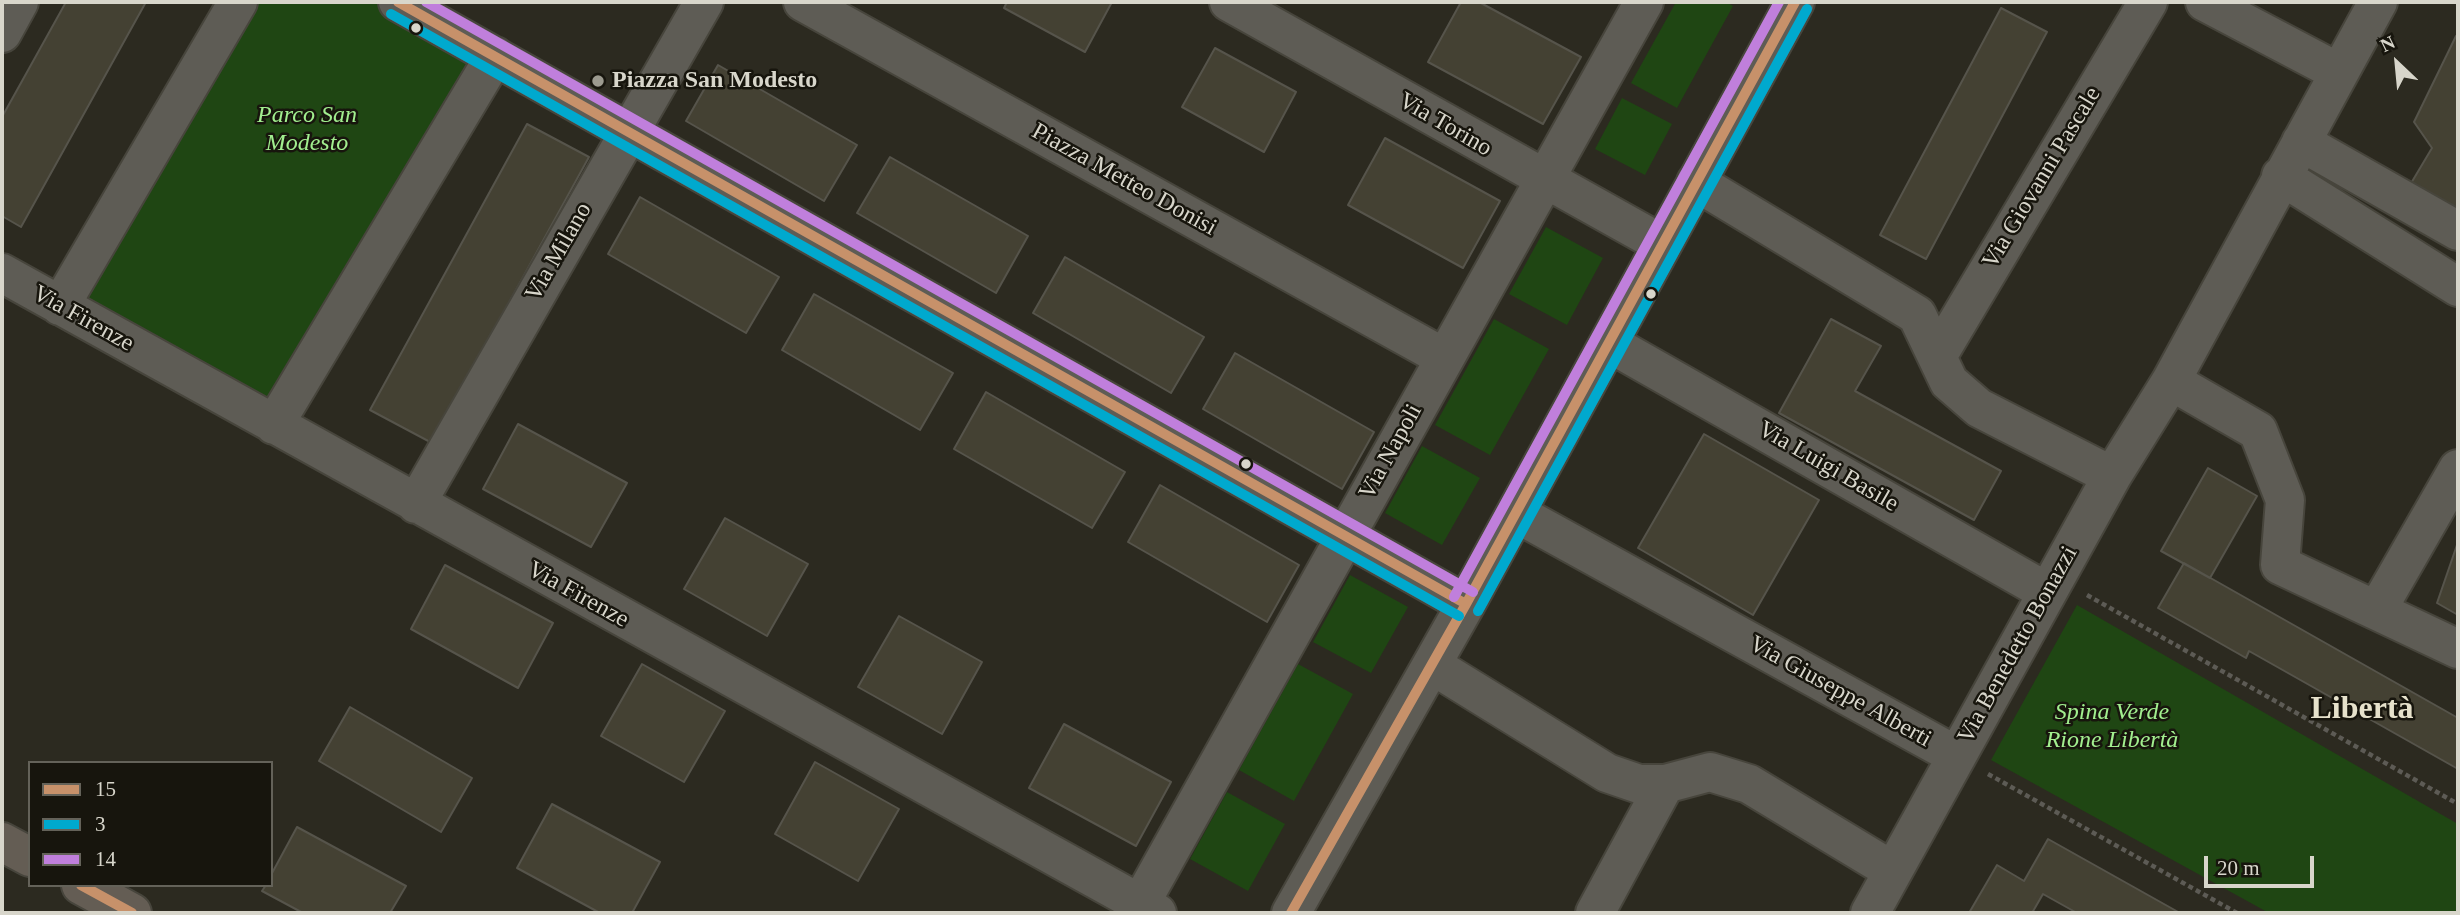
<!DOCTYPE html>
<html>
<head>
<meta charset="utf-8">
<style>
  body { margin:0 }
  #map { position:relative; width:2460px; height:915px; overflow:hidden; background:#2c2a20; font-family:Georgia,serif }
  canvas { display:block }
  .frame { position:absolute; inset:0; border:4px solid #d8d6cb; pointer-events:none }
  .legend { position:absolute; left:28px; top:761px; width:245px; height:126px; box-sizing:border-box; background:#17150d; border:2px solid #646259; margin:0; padding:9px 12px; list-style:none; font-size:21px; color:#d8d6cb }
  .legend li { display:flex; align-items:center; gap:14px; height:35px }
  .legend b { width:35px; border:2px solid #646259 }
  .north { position:absolute; left:2362px; top:28px; width:70px; height:70px; -webkit-text-stroke:5px #17150d; paint-order:stroke; rotate:334deg; font-size:19px; font-weight:700; line-height:28px; text-align:center; color:#d8d6cb }
  .north::after { content:''; display:block; margin:auto; width:24px; height:32px; background:#d8d6cb; clip-path:polygon(50% 0,100% 100%,50% 72%,0 100%) }
  .scale { position:absolute; left:2204px; top:856px; width:110px; height:32px; box-sizing:border-box; border:4px solid #d8d6cb; border-top:0; padding-left:9px; font-size:21px; line-height:24px; white-space:nowrap; color:#d8d6cb; -webkit-text-stroke:5px #17150d; paint-order:stroke }
</style>
</head>
<body>
<div id="map">
<canvas width="2460" height="915"></canvas>
<div class="frame"></div>
<ul class="legend">
<li><b style="height:9px;background:#c7916a"></b>15</li>
<li><b style="height:9px;background:#00a9ce"></b>3</li>
<li><b style="height:9px;background:#c07fdc"></b>14</li>
</ul>
<div class="north">N</div>
<div class="scale">20 m</div>
</div>
<script>
const ctx = document.querySelector('canvas').getContext('2d');
ctx.lineJoin = 'round';
function fill(path, color) { ctx.fillStyle = color; ctx.fill(path, 'evenodd'); }
function strokePath(path, color, width, dash) { ctx.strokeStyle = color; ctx.lineWidth = width; ctx.lineCap = dash ? 'butt' : 'round'; ctx.setLineDash(dash || []); ctx.stroke(path); }
function drawText(font, color, halo, rows, align = 'center') {
  ctx.font = font + ' Georgia,serif'; ctx.lineWidth = 5; ctx.setLineDash([]); ctx.textBaseline = 'middle'; ctx.strokeStyle = halo; ctx.fillStyle = color; for (const [text, x, y, turn = 0] of rows) {
    ctx.save(); ctx.translate(x, y); ctx.rotate((+turn || 0) * Math.PI / 180); ctx.textAlign = isNaN(turn) ? turn : align; if (halo) ctx.strokeText(text, 0, 0); ctx.fillText(text, 0, 0); ctx.restore();
  }
}
fill(new Path2D(`
  M 238,2 L 398,2 L 495,56 L 274,425 L 60,306 Z
  M 1676,2 L 1726,2 L 1733,6 L 1677,108 L 1631,83 Z
  M 1622,98 L 1672,124 L 1645,175 L 1595,149 Z
  M 1546,227 L 1603,258 L 1567,325 L 1509,294 Z
  M 1494,319 L 1549,349 L 1490,455 L 1435,425 Z
  M 1422,446 L 1480,478 L 1442,545 L 1385,513 Z
  M 1350,575 L 1408,607 L 1371,673 L 1313,642 Z
  M 2077,605 L 2458,824 L 2458,913 L 2269,913 L 1991,760 Z
  M 1298,664 L 1353,694 L 1294,801 L 1239,770 Z
  M 1227,792 L 1285,824 L 1248,891 L 1190,859 Z`), '#1f4613');
const building = new Path2D(`
  M 66,2 L 146,2 L 21,227 L 2,216 L 2,117 Z
  M 1007,2 L 1112,2 L 1085,52 L 1004,8 Z
  M 1461,2 L 1479,2 L 1581,57 L 1543,124 L 1428,62 Z
  M 2001,8 L 2047,32 L 1926,259 L 1880,235 Z
  M 2456,36 L 2458,37 L 2458,218 L 2407,190 L 2432,148 L 2414,122 Z
  M 1215,48 L 1296,92 L 1264,152 L 1182,107 Z
  M 718,65 L 857,145 L 824,201 L 686,121 Z
  M 527,124 L 589,157 L 432,443 L 370,410 Z
  M 1385,138 L 1500,201 L 1463,268 L 1348,205 Z
  M 890,157 L 1028,236 L 996,293 L 857,213 Z
  M 640,197 L 779,277 L 746,333 L 608,254 Z
  M 1065,257 L 1204,337 L 1171,393 L 1033,313 Z
  M 814,294 L 953,373 L 920,430 L 782,350 Z
  M 1831,319 L 1881,346 L 1855,391 L 2001,471 L 1974,520 L 1779,413 Z
  M 1235,353 L 1374,432 L 1342,489 L 1203,409 Z
  M 986,392 L 1125,472 L 1092,528 L 954,449 Z
  M 518,424 L 627,483 L 591,547 L 483,489 Z
  M 1704,434 L 1819,500 L 1753,615 L 1638,548 Z
  M 2208,468 L 2257,496 L 2210,578 L 2161,551 Z
  M 1160,485 L 1299,565 L 1267,622 L 1128,542 Z
  M 725,518 L 808,564 L 767,636 L 684,589 Z
  M 2458,542 L 2458,615 L 2437,603 Z
  M 2184,563 L 2458,718 L 2458,769 L 2249,651 L 2246,658 L 2158,608 Z
  M 445,565 L 553,623 L 518,688 L 411,629 Z
  M 899,616 L 982,662 L 942,734 L 858,687 Z
  M 642,664 L 725,711 L 684,782 L 601,736 Z
  M 350,707 L 472,778 L 441,832 L 319,761 Z
  M 1064,724 L 1171,782 L 1136,846 L 1029,788 Z
  M 815,762 L 899,809 L 858,881 L 775,834 Z
  M 552,804 L 660,862 L 632,913 L 600,913 L 517,868 Z
  M 297,827 L 406,886 L 390,913 L 303,913 L 262,891 L 266,885 L 271,885 L 271,875 Z
  M 2048,839 L 2180,913 L 2077,913 L 2043,894 L 2032,913 L 1969,913 L 1997,865 L 2024,881 Z`);
fill(building, '#444133');
strokePath(building, '#56544b', 2);
const minor = new Path2D(`
  M 398,2 L 1466,604
  M 803,2 L 1445,358
  M 1229,2 L 1662,244
  M 2205,2 L 2338,72
  M 2,33 L 19,2
  M 2301,142 L 2458,231
  M 2281,176 L 2458,287
  M 1696,182 L 1917,315 L 1949,382 L 1979,408 L 2112,476
  M 2,273 L 1157,913
  M 60,306 L 238,2
  M 1609,343 L 2047,592
  M 1938,355 L 2148,2
  M 2171,381 L 2258,431 L 2285,500 L 2280,565 L 2458,649
  M 274,425 L 495,56
  M 416,504 L 704,2
  M 1516,513 L 1957,756
  M 2377,610 L 2458,469
  M 1432,665 L 1607,773 L 1639,784 L 1665,784 L 1710,772 L 1749,784 L 1893,871
  M 1140,904 L 1644,2
  M 1291,913 L 1466,604 L 1795,2
  M 1595,913 L 1665,784
  M 1870,913 L 2112,476 L 2171,381 L 2378,2`);
const major = new Path2D(`
  M 2,842 L 30,857
  M 81,885 L 132,913`);
strokePath(minor, '#47453c', 42);
strokePath(major, '#47453c', 42);
strokePath(new Path2D(`
  M 2087,595 L 2458,804
  M 1988,774 L 2237,913`), '#5d5b55', 4.5, [5, 3.5]);
strokePath(minor, '#5e5c55', 38);
strokePath(major, '#645d54', 38);
strokePath(new Path2D(`
  M 398,2 L 1466,604
  M 81,885 L 132,913
  M 1291,913 L 1466,604 L 1795,2`), '#c7916a', 10);
strokePath(new Path2D(`
  M 391,14 L 1459,616
  M 1478,611 L 1807,9`), '#00a9ce', 10);
strokePath(new Path2D(`
  M 426,2 L 1473,592
  M 1454,597 L 1779,2`), '#c07fdc', 10);
for (const [x, y, r, color] of [
  [416,28,6,"#d8d6cb"],
  [598,81,7,"#9c9a8f"],
  [1651,294,6,"#d8d6cb"],
  [1246,464,6,"#d8d6cb"]
]) { const dot = new Path2D(); dot.arc(x, y, r, 0, 2 * Math.PI); ctx.fillStyle = color; ctx.fill(dot); strokePath(dot, '#17150d', 2.5); }
drawText('bold 24px', '#d8d6cb', '#17150d', [
  ["Piazza San Modesto",612,81]
], 'left');
drawText('italic 24px', '#a2ef8f', '#17150d', [
  ["Parco San",307,116],
  ["Modesto",307,144],
  ["Spina Verde",2112,713],
  ["Rione Libertà",2112,741]
]);
drawText('24px', '#d8d6cb', '#17150d', [
  ["Via Torino",1445,125,30],
  ["Via Giovanni Pascale",2042,178,-59],
  ["Piazza Metteo Donisi",1124,180,29],
  ["Via Milano",559,252,-60],
  ["Via Firenze",83,319,29],
  ["Via Napoli",1391,452,-61],
  ["Via Luigi Basile",1828,467,30],
  ["Via Firenze",578,595,29],
  ["Via Benedetto Bonazzi",2018,645,-61],
  ["Via Giuseppe Alberti",1840,692,29]
]);
drawText('bold 32px', '#e6e1cb', '#17150d', [
  ["Libertà",2362,710]
]);
</script>
</body>
</html>
